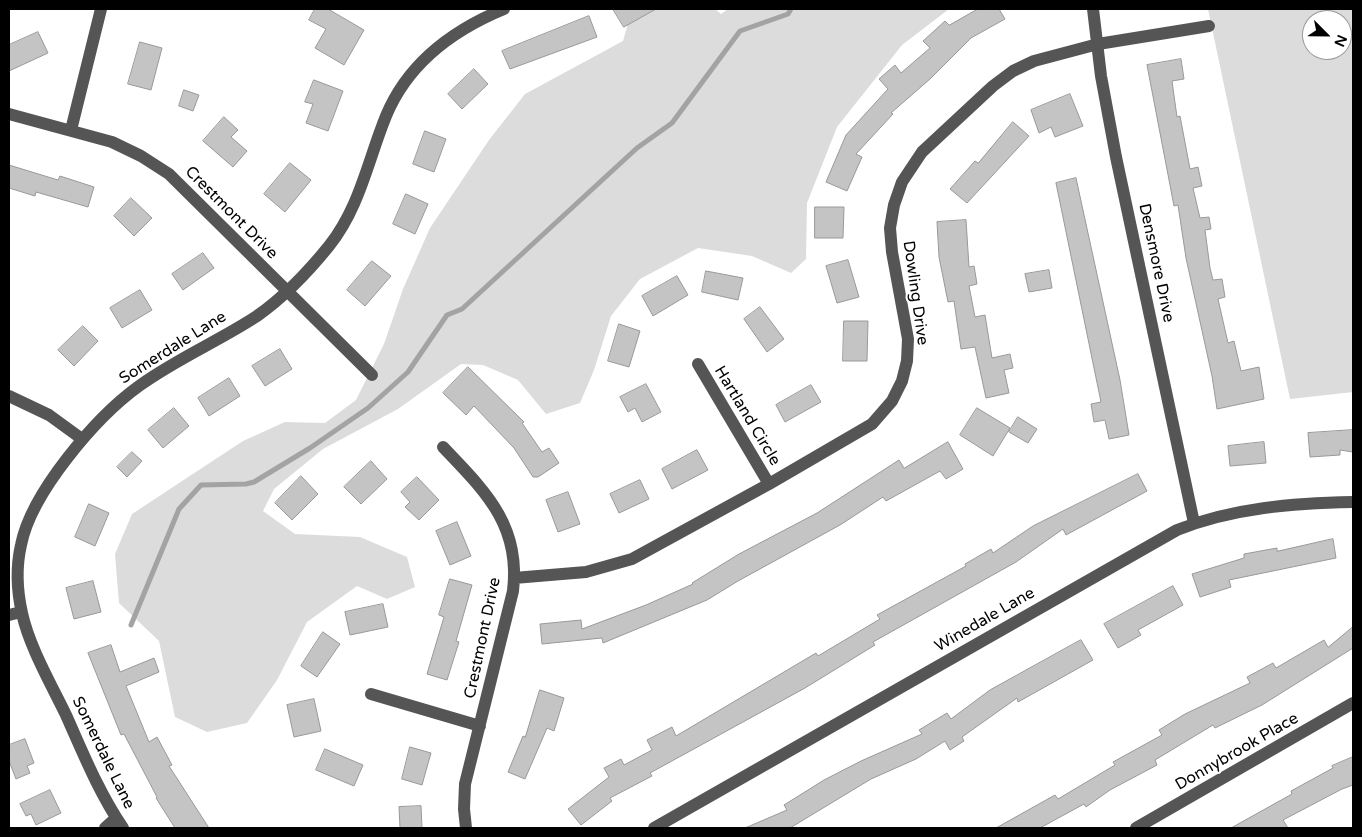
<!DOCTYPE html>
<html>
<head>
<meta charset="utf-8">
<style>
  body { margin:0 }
  #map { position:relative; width:1362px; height:837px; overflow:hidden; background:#fff; font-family:"Varela Round",sans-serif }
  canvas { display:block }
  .frame { position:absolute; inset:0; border:10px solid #000; pointer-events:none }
  .north { position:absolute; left:1302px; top:10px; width:50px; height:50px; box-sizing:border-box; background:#fff; border:1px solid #999; border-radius:50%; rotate:113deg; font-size:14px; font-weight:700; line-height:20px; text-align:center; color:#000 }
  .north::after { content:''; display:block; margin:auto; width:18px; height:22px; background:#000; clip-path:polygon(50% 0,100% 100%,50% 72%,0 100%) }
</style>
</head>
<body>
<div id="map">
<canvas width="1362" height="837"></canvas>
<div class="frame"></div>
<div class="north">N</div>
</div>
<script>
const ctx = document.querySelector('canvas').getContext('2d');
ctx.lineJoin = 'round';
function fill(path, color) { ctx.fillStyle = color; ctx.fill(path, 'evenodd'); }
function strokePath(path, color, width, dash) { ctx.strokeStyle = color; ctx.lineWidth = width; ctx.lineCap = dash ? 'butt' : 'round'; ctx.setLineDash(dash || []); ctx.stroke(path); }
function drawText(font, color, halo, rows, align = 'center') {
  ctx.font = font + ' "Varela Round",sans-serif'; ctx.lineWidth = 4; ctx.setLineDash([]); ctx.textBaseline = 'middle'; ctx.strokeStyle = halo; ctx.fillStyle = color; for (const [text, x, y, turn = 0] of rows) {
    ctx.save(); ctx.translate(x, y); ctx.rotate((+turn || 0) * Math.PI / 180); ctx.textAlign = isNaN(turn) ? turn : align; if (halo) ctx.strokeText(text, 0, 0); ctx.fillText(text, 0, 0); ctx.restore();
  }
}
fill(new Path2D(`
  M 632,9 L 715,9 L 721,14 L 728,9 L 949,9 L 902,45 L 837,127 L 807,203 L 806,259 L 791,273 L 752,256 L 698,248 L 640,279 L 611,316 L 594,370 L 580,403 L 546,414 L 518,380 L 483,365 L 461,364 L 398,409 L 323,449 L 274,489 L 263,511 L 295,534 L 360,537 L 407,557 L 415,587 L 387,599 L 357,586 L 307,622 L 277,680 L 247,723 L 207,732 L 175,717 L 159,641 L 119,603 L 115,554 L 132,514 L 243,441 L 285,422 L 325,423 L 356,400 L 384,344 L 403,289 L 430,228 L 489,140 L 525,94 L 623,41 Z
  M 1208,9 L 1353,9 L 1353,392 L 1290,399 ZM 1312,20 L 1342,20 L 1342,50 L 1312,50 Z`), '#dcdcdc');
strokePath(new Path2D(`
  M 131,625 L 179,509 L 201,485 L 246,484 L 254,482 L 310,448 L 368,408 L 408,372 L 447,315 L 462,309 L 637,148 L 672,123 L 740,31 L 788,14 L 791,9`), '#a3a3a3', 5);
const building = new Path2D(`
  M 315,9 L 328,9 L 364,30 L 344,65 L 315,48 L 326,29 L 309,20 Z
  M 613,9 L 656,9 L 624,27 Z
  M 978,9 L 999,9 L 1005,19 L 971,38 L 930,79 L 891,113 L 893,114 L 856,154 L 862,157 L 847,191 L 826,182 L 846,135 L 888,89 L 879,79 L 895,65 L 901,73 L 930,48 L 923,41 L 945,21 L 949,25 Z
  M 589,16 L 597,37 L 510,69 L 502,51 Z
  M 38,32 L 48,53 L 9,71 L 9,45 Z
  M 140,42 L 162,48 L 151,90 L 128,84 Z
  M 1181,59 L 1184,79 L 1172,81 L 1177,117 L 1180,116 L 1190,169 L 1198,167 L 1202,186 L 1193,188 L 1200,218 L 1209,217 L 1211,229 L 1205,230 L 1210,268 L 1213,280 L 1222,279 L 1225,297 L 1218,299 L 1228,343 L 1234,341 L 1241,371 L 1259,367 L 1264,399 L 1217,409 L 1212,376 L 1186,258 L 1178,205 L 1174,206 L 1147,65 Z
  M 474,69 L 488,84 L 462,109 L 448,94 Z
  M 314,80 L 343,91 L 328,131 L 306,123 L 313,104 L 305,102 Z
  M 184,90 L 199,95 L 193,111 L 179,106 Z
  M 1070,94 L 1083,126 L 1055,137 L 1051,127 L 1039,133 L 1031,110 Z
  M 224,117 L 238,130 L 231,137 L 247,151 L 233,167 L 203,141 Z
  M 1013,122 L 1029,136 L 967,203 L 950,189 L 975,161 L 978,163 Z
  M 425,131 L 446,139 L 434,172 L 413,164 Z
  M 290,163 L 311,180 L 285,212 L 264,194 Z
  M 9,165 L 58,180 L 60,176 L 94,187 L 88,207 L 36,192 L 35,196 L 9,188 Z
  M 1076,178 L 1120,380 L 1129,435 L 1109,439 L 1105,420 L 1094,422 L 1091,404 L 1101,402 L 1056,183 Z
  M 406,194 L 428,204 L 415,234 L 393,224 Z
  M 131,198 L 152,218 L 134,236 L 114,216 Z
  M 815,207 L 844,207 L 843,238 L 815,238 Z
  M 966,220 L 969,267 L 974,266 L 977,284 L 969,286 L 975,317 L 985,315 L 992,358 L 1010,354 L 1013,368 L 1004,370 L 1009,393 L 986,398 L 975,347 L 961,349 L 954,301 L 948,302 L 939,257 L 937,222 Z
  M 203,253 L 214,268 L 183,290 L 172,274 Z
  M 848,260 L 859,297 L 837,303 L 826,266 Z
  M 372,261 L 391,276 L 365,306 L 347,290 Z
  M 1049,270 L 1052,288 L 1029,292 L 1025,274 Z
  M 706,271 L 743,278 L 738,300 L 702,292 Z
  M 677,276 L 688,295 L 653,316 L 642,296 Z
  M 140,290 L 152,310 L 122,328 L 110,308 Z
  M 760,307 L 784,339 L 767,352 L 744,319 Z
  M 844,321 L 868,321 L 867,361 L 843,361 Z
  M 619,324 L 640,331 L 629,367 L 608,361 Z
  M 83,326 L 98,341 L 74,366 L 58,350 Z
  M 280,349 L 292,369 L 265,386 L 252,366 Z
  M 468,367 L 524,422 L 522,423 L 542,452 L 549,448 L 559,463 L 538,477 L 533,477 L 514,448 L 474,406 L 466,415 L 443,393 Z
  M 229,378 L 240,396 L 209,416 L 198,398 Z
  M 646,384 L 661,412 L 642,422 L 635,408 L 628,412 L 620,397 Z
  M 811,385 L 821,402 L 785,422 L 776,405 Z
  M 174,408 L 189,426 L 163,448 L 148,430 Z
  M 977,408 L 1010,428 L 993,456 L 960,435 Z
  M 1018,417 L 1037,429 L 1028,443 L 1009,432 Z
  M 1353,430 L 1353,452 L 1340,450 L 1340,455 L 1310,457 L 1308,433 Z
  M 948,442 L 963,469 L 946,479 L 940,471 L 886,501 L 883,497 L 840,525 L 738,581 L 707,600 L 603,643 L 602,638 L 542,644 L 540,624 L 581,620 L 582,629 L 646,605 L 693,584 L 692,583 L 739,554 L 817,513 L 899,460 L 904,468 Z
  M 1264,442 L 1266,463 L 1230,466 L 1228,446 Z
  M 697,450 L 708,470 L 672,489 L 662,469 Z
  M 132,452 L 142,461 L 127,477 L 117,467 Z
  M 371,461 L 387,479 L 361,504 L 344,487 Z
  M 1138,474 L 1147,491 L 1066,535 L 1063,529 L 1016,562 L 873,642 L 875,645 L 805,688 L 650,773 L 652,776 L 610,798 L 612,801 L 581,825 L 568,809 L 609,777 L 604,768 L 621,759 L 624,765 L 652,750 L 647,740 L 672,727 L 676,736 L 816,653 L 818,656 L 880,619 L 877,615 L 966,566 L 965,564 L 991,549 L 993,553 L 1033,526 Z
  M 301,476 L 318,494 L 292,520 L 275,503 Z
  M 417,477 L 439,500 L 419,520 L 405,507 L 410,502 L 401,492 Z
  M 640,480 L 649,499 L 619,513 L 610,494 Z
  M 568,492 L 580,524 L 558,532 L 546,500 Z
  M 89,504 L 109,513 L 95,546 L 75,537 Z
  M 457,522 L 471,556 L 450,565 L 436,531 Z
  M 1333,539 L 1336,558 L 1229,580 L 1231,587 L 1200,597 L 1192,574 L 1244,558 L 1244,554 L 1277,548 L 1277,551 Z
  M 450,579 L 472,585 L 456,641 L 459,642 L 447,680 L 427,674 L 444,617 L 439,615 Z
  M 93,581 L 101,612 L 74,619 L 66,588 Z
  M 1173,586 L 1183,605 L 1138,630 L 1141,635 L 1118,648 L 1104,624 Z
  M 383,604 L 388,627 L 350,635 L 345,612 Z
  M 1353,627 L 1353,648 L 1262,705 L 1215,728 L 1213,725 L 1155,760 L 1157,765 L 1110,790 L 1086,807 L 1084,804 L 1040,828 L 996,828 L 1055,795 L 1058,799 L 1115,765 L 1113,762 L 1162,735 L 1159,730 L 1185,714 L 1250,683 L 1247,677 L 1273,663 L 1276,668 L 1324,640 L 1328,647 Z
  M 323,632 L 340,644 L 317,677 L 301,666 Z
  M 1081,640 L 1093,660 L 1018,702 L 1017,698 L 962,737 L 964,741 L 950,750 L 945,741 L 916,759 L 871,779 L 790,828 L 745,828 L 787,810 L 784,805 L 824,780 L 861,761 L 922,734 L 919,730 L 947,713 L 951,719 L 990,690 Z
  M 111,645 L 120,672 L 154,658 L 159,672 L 126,686 L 149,742 L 157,737 L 172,765 L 169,766 L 209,828 L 175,828 L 156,798 L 157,797 L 124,734 L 121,735 L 88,653 Z
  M 540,690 L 564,698 L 554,731 L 547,728 L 525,779 L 508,772 L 523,736 L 525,737 Z
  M 314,699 L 321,731 L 294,737 L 287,705 Z
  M 25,739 L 34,763 L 27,766 L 30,773 L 16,779 L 9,761 L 9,745 Z
  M 410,747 L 431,753 L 422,785 L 402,779 Z
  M 325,749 L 363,765 L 354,786 L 316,770 Z
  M 1353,757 L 1353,785 L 1342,789 L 1283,820 L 1288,828 L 1231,828 L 1292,794 L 1291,791 L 1333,768 L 1332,766 Z
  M 50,790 L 61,813 L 36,825 L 31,814 L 26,816 L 20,804 Z
  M 421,806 L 422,828 L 400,828 L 399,807 Z`);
fill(building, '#c4c4c4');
strokePath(building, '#999', 1);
strokePath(new Path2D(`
  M 1093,9 L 1101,76 L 1116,157 L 1194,523
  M 9,114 L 112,142 L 141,156 L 169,174 L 372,375
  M 71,130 L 101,9
  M 698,364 L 769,484
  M 9,396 L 49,415 L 82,439
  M 443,447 C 485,491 521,525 513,591 L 465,784 L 464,809 L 466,828
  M 514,578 L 586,572 L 632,559 L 769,484 L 872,424 L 892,401 L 902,381 L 907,361 L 908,339 L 892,252 L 890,228 L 894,205 L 902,182 L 922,152 L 993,86 L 1013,71 L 1034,61 L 1098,44 L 1209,26
  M 9,615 L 21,612
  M 371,694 L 480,726
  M 105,828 L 116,818
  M 123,828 C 99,793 83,753 66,715 C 51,684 29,646 22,613 C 17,591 16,567 21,545 C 31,493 96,417 139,386 C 176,359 219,341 257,316 C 284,297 308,272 329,246 C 360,207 368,160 386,116 C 408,63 453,30 504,9
  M 654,828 L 1177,530 C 1232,508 1294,503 1353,502
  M 1136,828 L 1353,703`), '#555', 12);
drawText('16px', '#000', '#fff', [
  ["Crestmont Drive",231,213,45],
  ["Densmore Drive",1156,263,78],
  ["Dowling Drive",915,293,82],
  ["Somerdale Lane",173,348,-32],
  ["Hartland Circle",747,416,59],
  ["Winedale Lane",985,620,-30],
  ["Crestmont Drive",483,638,-78],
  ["Donnybrook Place",1237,752,-30],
  ["Somerdale Lane",103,753,64]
]);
</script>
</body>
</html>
